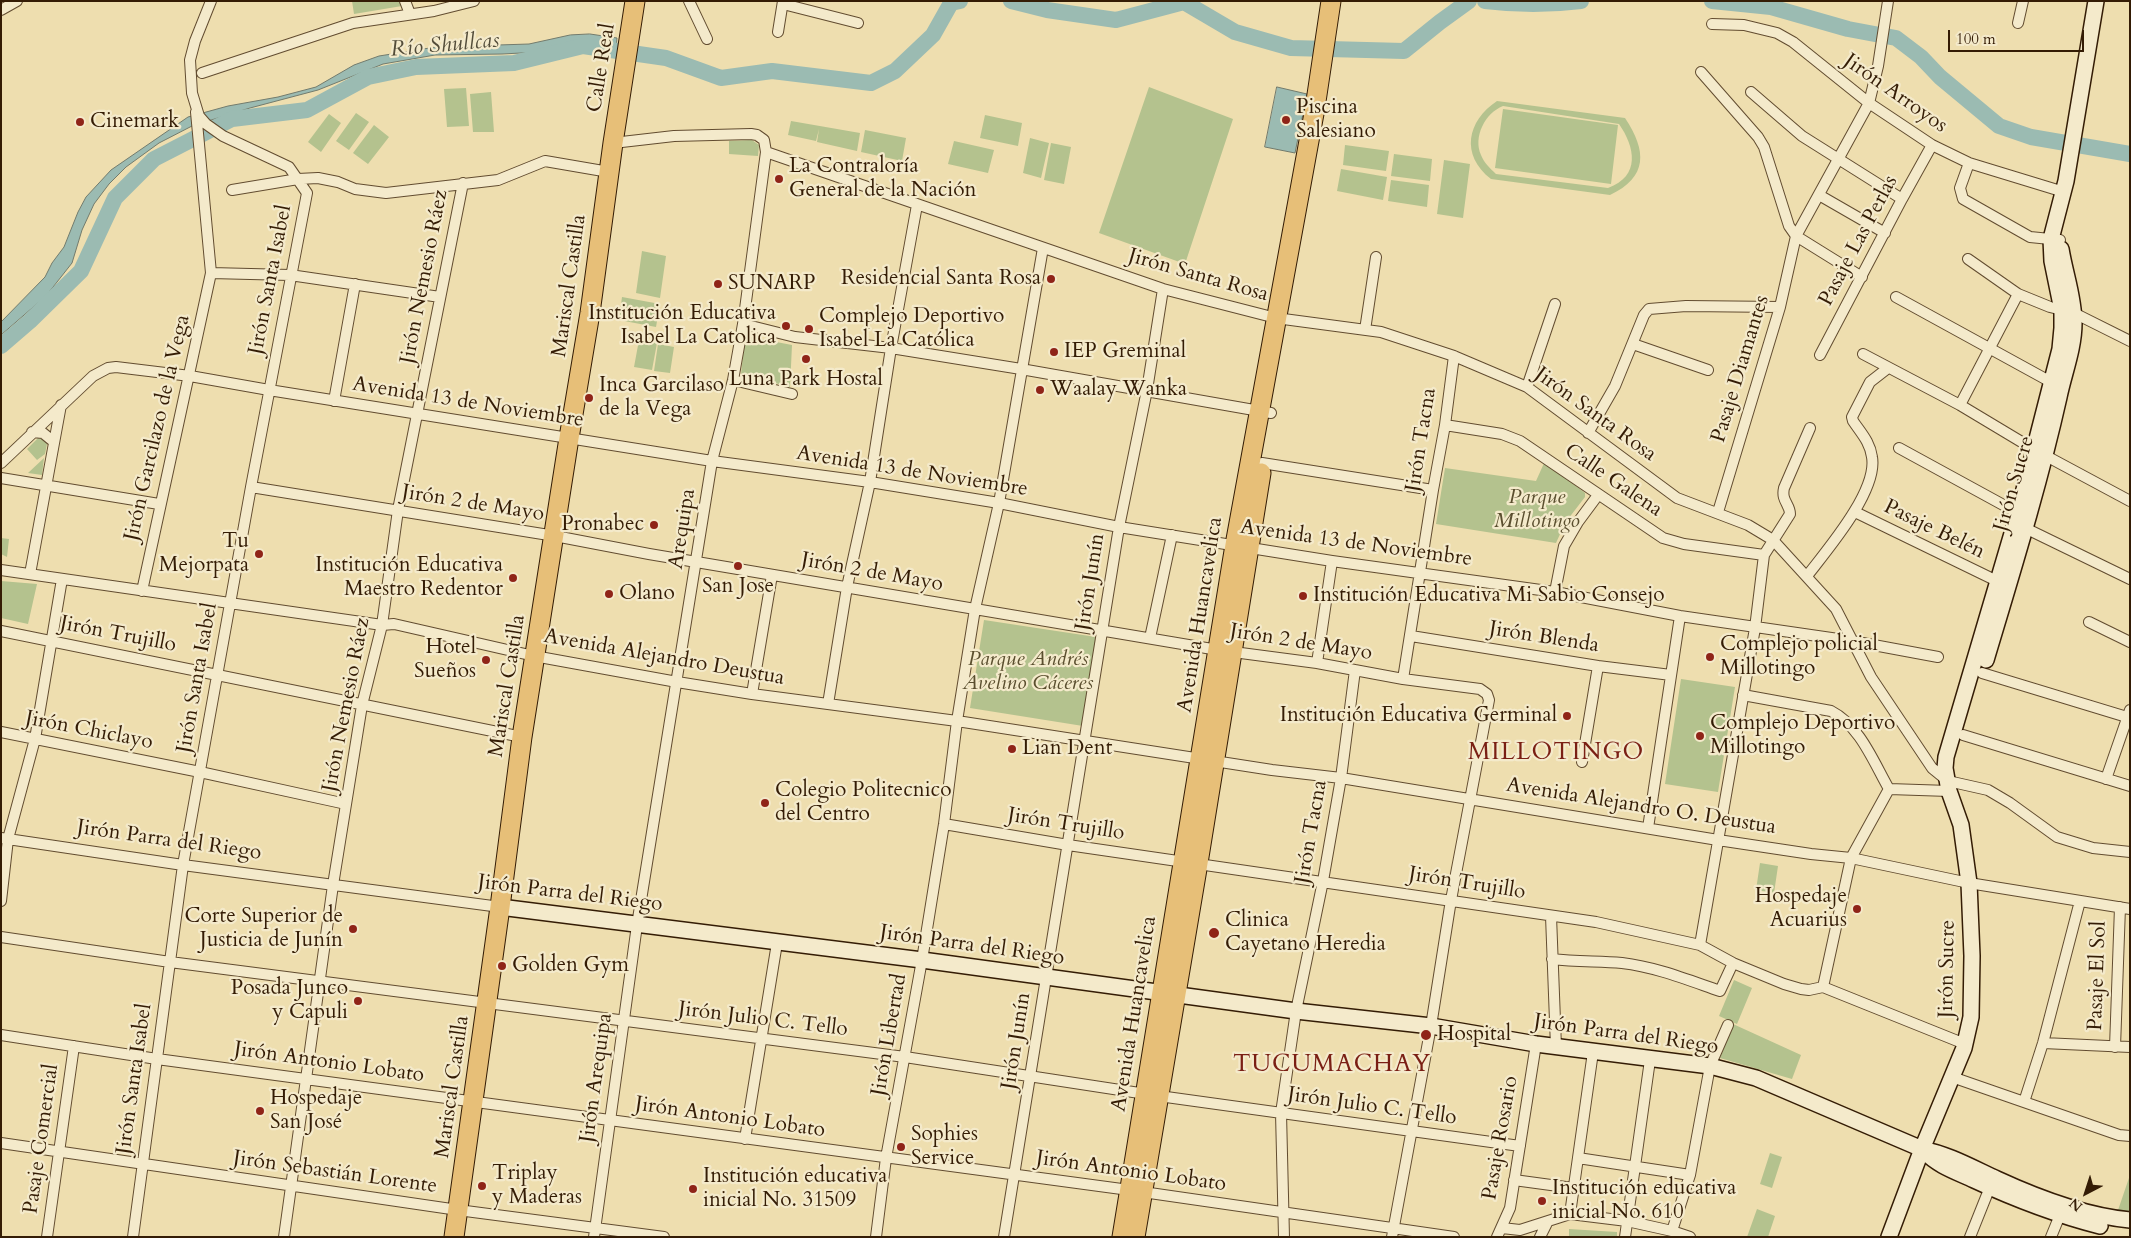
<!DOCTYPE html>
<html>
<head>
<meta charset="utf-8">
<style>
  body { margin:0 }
  #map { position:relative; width:2131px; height:1238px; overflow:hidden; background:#eedeaf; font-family:Cardo,serif }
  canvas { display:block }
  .frame { position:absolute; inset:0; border:2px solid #341c05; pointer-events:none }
  .north { position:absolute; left:2061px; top:1168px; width:50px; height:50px; -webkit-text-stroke:4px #f4eacb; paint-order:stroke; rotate:220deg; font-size:14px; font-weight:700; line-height:20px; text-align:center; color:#341c05 }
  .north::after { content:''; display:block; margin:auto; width:18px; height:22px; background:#341c05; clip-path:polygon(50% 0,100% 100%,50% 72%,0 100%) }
  .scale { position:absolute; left:1948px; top:30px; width:136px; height:22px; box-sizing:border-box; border:2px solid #341c05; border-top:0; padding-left:6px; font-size:15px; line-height:18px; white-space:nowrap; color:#341c05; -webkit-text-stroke:4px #f4eacb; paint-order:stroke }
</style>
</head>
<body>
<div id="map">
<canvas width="2131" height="1238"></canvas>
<div class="frame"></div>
<div class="north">N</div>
<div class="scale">100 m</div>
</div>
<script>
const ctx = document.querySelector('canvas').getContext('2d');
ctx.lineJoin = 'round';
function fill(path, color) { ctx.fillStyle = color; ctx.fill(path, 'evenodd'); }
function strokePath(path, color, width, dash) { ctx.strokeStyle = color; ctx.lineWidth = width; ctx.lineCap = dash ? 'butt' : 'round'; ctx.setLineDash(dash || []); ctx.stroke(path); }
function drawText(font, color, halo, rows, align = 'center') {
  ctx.font = font + ' Cardo,serif'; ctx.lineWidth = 4.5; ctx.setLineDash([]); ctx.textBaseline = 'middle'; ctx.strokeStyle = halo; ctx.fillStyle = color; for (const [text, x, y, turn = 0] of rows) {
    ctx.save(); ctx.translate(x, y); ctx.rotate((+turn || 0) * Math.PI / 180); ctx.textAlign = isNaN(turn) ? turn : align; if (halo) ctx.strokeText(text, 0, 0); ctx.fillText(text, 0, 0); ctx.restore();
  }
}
fill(new Path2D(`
  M 352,1 L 401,1 L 402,6 L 354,14 Z
  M 1149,87 L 1233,119 L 1185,264 L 1099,233 Z
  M 466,88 L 469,126 L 447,127 L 444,89 Z
  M 491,92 L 494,132 L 473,132 L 470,94 Z
  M 1497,101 L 1625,118 C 1647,151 1648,177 1610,195 L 1491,179 C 1460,155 1467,121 1497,101 ZM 1503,106 L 1619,124 C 1635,147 1641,176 1608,188 L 1496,174 C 1490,168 1484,163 1481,155 C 1473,137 1485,113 1503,106 Z
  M 1503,109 L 1618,125 L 1611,184 L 1495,168 Z
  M 356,113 L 369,122 L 349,150 L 336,141 Z
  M 329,114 L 341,123 L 321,152 L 308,142 Z
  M 985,115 L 1022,123 L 1018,146 L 980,138 Z
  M 791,121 L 860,133 L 857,151 L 817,142 L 819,129 L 816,141 L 788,135 Z
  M 374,125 L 389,137 L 368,164 L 353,153 Z
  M 865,130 L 906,138 L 902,161 L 861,152 Z
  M 1030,138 L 1049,143 L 1041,178 L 1023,173 Z
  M 752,140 L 759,145 L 758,156 L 729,154 L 729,141 Z
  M 954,141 L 994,150 L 988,173 L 948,164 Z
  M 1051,143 L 1071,147 L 1064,184 L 1044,180 Z
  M 1345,145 L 1389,151 L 1386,171 L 1343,165 Z
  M 1394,154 L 1432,159 L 1430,181 L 1391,176 Z
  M 1444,160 L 1470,164 L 1463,218 L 1437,214 Z
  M 1341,169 L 1387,177 L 1383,200 L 1337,191 Z
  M 1391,180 L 1429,185 L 1427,207 L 1388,201 Z
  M 642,251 L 666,256 L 660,298 L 636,293 Z
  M 622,297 L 660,304 L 656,327 L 619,320 Z
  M 745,336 L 792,345 L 790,387 L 741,374 Z
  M 639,340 L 657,343 L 652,370 L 634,367 Z
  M 658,344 L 674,347 L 670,373 L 654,371 Z
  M 38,438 L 44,439 L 47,444 L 45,454 L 37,460 L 27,449 Z
  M 44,458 L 42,475 L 28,473 Z
  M 1545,461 L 1585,493 L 1585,497 L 1565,523 L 1556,543 L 1436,524 L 1445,468 L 1536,481 Z
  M 1,538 L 9,539 L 7,557 L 1,554 Z
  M 1,581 L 37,584 L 28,624 L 1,618 Z
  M 984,620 L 1096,637 L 1083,726 L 970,708 Z
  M 1681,679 L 1735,687 L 1718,792 L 1665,784 Z
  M 1760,863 L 1778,866 L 1774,893 L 1756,890 Z
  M 1734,980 L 1752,988 L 1737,1024 L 1719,1016 Z
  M 1733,1024 L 1801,1055 L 1792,1079 L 1720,1058 Z
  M 1770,1153 L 1782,1157 L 1772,1188 L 1760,1184 Z
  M 2130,1175 L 2130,1218 L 2116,1216 Z
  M 1757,1209 L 1775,1216 L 1768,1237 L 1747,1237 Z
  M 1569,1229 L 1617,1232 L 1617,1237 L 1569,1237 Z`), '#b4c28e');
const water = new Path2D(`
  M 590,34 L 617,38 L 616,48 L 502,54 L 435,55 L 383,64 L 318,90 L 250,108 L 192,126 L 159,143 L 126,167 L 109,184 L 94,204 L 82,230 L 72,263 L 46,296 L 1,335 L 1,322 L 45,277 L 52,263 L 64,247 L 78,212 L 86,197 L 111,170 L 188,117 L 228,106 L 278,97 L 316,87 L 354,65 L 379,56 L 436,47 L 529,44 L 570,35 Z
  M 1277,87 L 1307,94 L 1295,153 L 1265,147 Z`);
fill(water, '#9bbbb2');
strokePath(water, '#727b6d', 1);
strokePath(new Path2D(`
  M 1011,1 L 1047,10 L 1116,20 L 1184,2 L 1235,32 L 1291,48 L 1404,51 L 1440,22 L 1469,1
  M 1485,1 C 1518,5 1549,5 1581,1
  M 1712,1 L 1771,7 L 1848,29 L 1896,38 L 1921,57 L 1940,77 L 1999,126 L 2031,137 L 2130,154
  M 1,346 L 30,321 L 81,271 L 115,198 L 154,159 L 232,119 L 307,110 L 368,77 L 416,67 L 514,63 L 583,46 L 666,58 L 721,78 L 772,71 L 871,83 L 895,71 L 933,35 L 951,3 L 960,1`), '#9bbbb2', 16);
const street = new Path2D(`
  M 405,1 L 410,14
  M 689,1 L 707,39
  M 783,4 L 858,23
  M 1,10 L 17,1
  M 2018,23 L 2023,1
  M 1712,24 L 1744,25 L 1777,33 L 1793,42 L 1869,103 L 1932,145 L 1969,163 L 2064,192
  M 778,32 L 783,1
  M 1701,72 L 1758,137 L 1764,147 L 1789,226 L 1796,236 L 1862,277
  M 202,73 L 353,23 L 434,11 L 474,1
  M 1751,92 L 1802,136 L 1902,199
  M 766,152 L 1163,289 L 1276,318 L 1381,332 L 1454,356 L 1527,387 L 1677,498 L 1748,525 L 1773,540 L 1836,609 L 1871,677 L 1932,768 L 1948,781 L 1988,790 L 2010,803 L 2057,837 L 2093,848 L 2130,852
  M 1969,163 L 1960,188 L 1963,199 L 2030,237 L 2060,240
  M 232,190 L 298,179 L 318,178 L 338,182 L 355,189 L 386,193 L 498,180 L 545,161 L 609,172
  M 1819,195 L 1885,233
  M 1968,259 L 2018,294 L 2050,307 L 2074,313 L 2130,341
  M 211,273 L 290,275 L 440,297
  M 1896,297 L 2051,382
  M 743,324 L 795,337 L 891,348 L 1021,369 L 1271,413
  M 1365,330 L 1376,257
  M 1633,344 L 1708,370
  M 1863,354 L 1960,405 L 2035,450 L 2130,501
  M 1820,355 L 1902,199 L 1932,145
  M 733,380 L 792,394
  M 1527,387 L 1555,304
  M 334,401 L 355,284
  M 1960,405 L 2018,294
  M 1445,425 L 1502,434 L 1520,441 L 1663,538 L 1684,544 L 1764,555
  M 32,432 L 43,433 L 54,442
  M 1588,433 L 1615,386 L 1644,315 L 1649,309 L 1686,306 L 1780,307
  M 1899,448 L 2018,513
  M 1,463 L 93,376 L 108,368 L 116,367 L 190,376 L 269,390 L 712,461 L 870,482 L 999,503 L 1119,527 L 1332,561 L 1555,592 L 1680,616 L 1852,641 L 1938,657
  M 1262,463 L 1433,490
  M 1,478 L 159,504
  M 251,487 L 555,536 L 649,554 L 1218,650 L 1317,663 L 1403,679 L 1480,689 L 1487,694 L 1489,700 L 1451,900 L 1431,1026 L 1392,1237
  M 1718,512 L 1780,307 L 1796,236 L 1869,103 L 1878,66 L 1888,1
  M 1855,512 L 1997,581
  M 2025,528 L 2130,579
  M 1,570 L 382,625 L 394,624 L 534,656 L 677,682 L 752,694 L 957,721 L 1272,770 L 1341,778 L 1718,840 L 1811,854 L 1851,858 L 1969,883 L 2130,909
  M 30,574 L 61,405
  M 1807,576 C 1827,550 1878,491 1872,457 C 1870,442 1861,433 1853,421 L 1852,417 L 1870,382 L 1888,368
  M 142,591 L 211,273 L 196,112
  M 1555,592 L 1564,546 L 1578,522 L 1598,495
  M 2089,622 L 2130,642
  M 1,631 L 522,737
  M 1411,636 L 1598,666 L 1671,675
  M 1150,638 L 1172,535
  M 1317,663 L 1332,561
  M 1982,673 L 2130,718
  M 1403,679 L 1433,490 L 1445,425 L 1454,356
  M 752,694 L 772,575
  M 1743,695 L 1831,711 C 1860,726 1873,761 1889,789 L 1949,791
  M 828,704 L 847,587 L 870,482 L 891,348 L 917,205
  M 1,732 L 200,772 L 346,804
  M 1963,735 L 2130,786
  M 1582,762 L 1598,666
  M 2106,779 L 2130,710
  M 944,824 L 1068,845 L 1596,922 L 1700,945 L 1733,963 L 1784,984 L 1801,989 L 1809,990 L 1823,987 L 1965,1044
  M 1648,828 L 1680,616
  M 1,838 L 183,865 L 500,907
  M 1,901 L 8,839 L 35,739 L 62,579
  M 1551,916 L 1556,1047
  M 1,937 L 170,962 L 905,1057 L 1159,1096 L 1520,1146
  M 1700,945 L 1755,628 L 1764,555 L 1790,514 C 1790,504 1781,501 1784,488 L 1810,428
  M 1552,959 C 1576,962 1599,961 1622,963 C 1656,967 1688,980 1720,991 L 1733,963
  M 1823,987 L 1851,858 L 1889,789
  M 1,1035 L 157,1059 L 1129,1190 L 1454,1237
  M 2043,1043 L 2130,1047
  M 2115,1047 L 2120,907
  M 1952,1077 L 2119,1135 L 2130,1136
  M 2024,1102 L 2043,1043 L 2080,901
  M 745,1139 L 777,943
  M 1,1143 L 458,1210 L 664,1237
  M 1578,1158 L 1690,1175
  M 1514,1180 L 1573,1188
  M 1570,1214 L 1593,1052
  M 1502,1228 L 1520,1230 L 1570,1214 L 1627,1221 L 1672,1231 L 1690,1237
  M 1672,1231 L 1690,1175 L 1710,1066 L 1728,1025
  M 47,1237 L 74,1046
  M 133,1237 L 183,865 L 251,487 L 307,193 L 289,167 L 223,136 L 206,124 L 199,116 L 192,93 L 190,60 L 195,41 L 211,1
  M 284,1237 L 333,885 L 362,705 L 382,625 L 398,510 L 463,183
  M 594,1237 L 637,925 L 712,461 L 733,380 L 743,324 L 766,152 L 764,140 L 757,135 L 751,134 L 674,136 L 613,143
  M 876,1237 L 886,1158 L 922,960 L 944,824 L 957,721 L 975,609 L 999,503 L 1043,248
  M 1004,1237 L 1119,527 L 1147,390 L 1163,289
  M 1284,1237 L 1281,1113 L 1296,1011 L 1323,881 L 1341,778 L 1355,670
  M 1497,1237 L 1510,1208 L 1536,1044
  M 1540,1237 L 1548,1221
  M 1625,1237 L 1650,1060
  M 1970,1237 L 1992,1182
  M 2051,1237 L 2062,1210`);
const secondary = new Path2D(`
  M 1986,660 C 2012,573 2039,486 2059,397 C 2064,373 2074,348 2074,323 C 2074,297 2065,274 2061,249
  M 500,907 L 922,960 L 1296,1011 L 1431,1026 L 1536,1044 L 1710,1066 L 1756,1078 L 1922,1149 C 1948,1154 1973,1168 1997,1179 C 2036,1197 2087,1216 2130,1220
  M 1925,1152 C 1938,1166 1957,1172 1974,1180 C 2015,1199 2057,1215 2100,1226
  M 1889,1237 L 1922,1149 L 1964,1048 L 1971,1017 L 1972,956 L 1969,883 L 1961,825 L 1949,791 L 1945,768 L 1946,757 L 2018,513 L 2060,349 L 2062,328 L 2062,310 L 2052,261 L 2051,239 L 2066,181 L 2096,1`);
const highway = new Path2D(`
  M 454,1237 L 500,907 L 522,737 L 569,438 L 590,313 L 613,143 L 635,1
  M 1122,1237 L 1235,545 L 1315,108 L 1331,1
  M 1135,1237 L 1198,863 L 1261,473`);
strokePath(street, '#624c30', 12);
strokePath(secondary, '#341c05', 18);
strokePath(highway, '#341c05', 21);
strokePath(street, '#f4eacb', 10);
strokePath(secondary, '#f4eacb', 15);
strokePath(highway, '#e7bf78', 19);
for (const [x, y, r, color] of [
  [1286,120,5,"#8f2418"],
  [80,122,5,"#8f2418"],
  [779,179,5,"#8f2418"],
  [1051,279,5,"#8f2418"],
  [718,284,5,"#8f2418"],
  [786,326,5,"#8f2418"],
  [809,329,5,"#8f2418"],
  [1054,352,5,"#8f2418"],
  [806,359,5,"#8f2418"],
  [1040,390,5,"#8f2418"],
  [589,398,5,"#8f2418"],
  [654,525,5,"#8f2418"],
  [259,554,5,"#8f2418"],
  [738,566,5,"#8f2418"],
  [513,578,5,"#8f2418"],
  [609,594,5,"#8f2418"],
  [1303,596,5,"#8f2418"],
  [1710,657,5,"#8f2418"],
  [486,660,5,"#8f2418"],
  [1567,716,5,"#8f2418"],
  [1700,736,5,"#8f2418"],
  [1012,749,5,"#8f2418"],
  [765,803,5,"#8f2418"],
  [1857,909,5,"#8f2418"],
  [353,929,5,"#8f2418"],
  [1214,933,6,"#8f2418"],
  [502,966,5,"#8f2418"],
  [358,1001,5,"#8f2418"],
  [1426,1035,6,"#8f2418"],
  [260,1111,5,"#8f2418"],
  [901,1147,5,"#8f2418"],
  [482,1186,5,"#8f2418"],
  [693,1189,5,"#8f2418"],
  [1542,1201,5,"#8f2418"]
]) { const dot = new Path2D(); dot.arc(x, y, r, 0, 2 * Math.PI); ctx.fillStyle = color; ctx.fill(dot); strokePath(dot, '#f4eacb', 2); }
drawText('21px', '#341c05', '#f4eacb', [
  ["Calle Real",602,68,-81],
  ["Jirón Arroyos",1895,94,35],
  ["Pasaje Las Perlas",1859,241,-62],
  ["Jirón Santa Rosa",1198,276,16],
  ["Jirón Nemesio Ráez",425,277,-79],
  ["Jirón Santa Isabel",271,280,-79],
  ["Mariscal Castilla",570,286,-82],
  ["Pasaje Diamantes",1741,369,-73],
  ["Avenida 13 de Noviembre",468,403,9],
  ["Jirón Santa Rosa",1595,415,36],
  ["Jirón Garcilazo de la Vega",158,428,-77],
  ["Jirón Tacna",1422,440,-81],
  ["Avenida 13 de Noviembre",912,472,9],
  ["Calle Galena",1613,481,34],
  ["Jirón Sucre",2015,484,-74],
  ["Jirón 2 de Mayo",473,504,9],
  ["Arequipa",683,529,-81],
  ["Pasaje Belén",1934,530,26],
  ["Avenida 13 de Noviembre",1356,544,8],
  ["Jirón 2 de Mayo",872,573,10],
  ["Jirón Junín",1091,582,-81],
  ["Avenida Huancavelica",1201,615,-81],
  ["Jirón Trujillo",118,635,11],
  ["Jirón Blenda",1544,638,9],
  ["Jirón 2 de Mayo",1301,643,9],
  ["Avenida Alejandro Deustua",664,658,10],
  ["Jirón Santa Isabel",198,678,-80],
  ["Mariscal Castilla",508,686,-81],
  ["Jirón Nemesio Ráez",347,705,-79],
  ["Jirón Chiclayo",89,731,11],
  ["Avenida Alejandro O. Deustua",1641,807,9],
  ["Jirón Trujillo",1066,825,9],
  ["Jirón Tacna",1312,832,-80],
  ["Jirón Parra del Riego",169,841,8],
  ["Jirón Trujillo",1467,884,9],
  ["Jirón Parra del Riego",570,894,7],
  ["Jirón Parra del Riego",972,946,8],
  ["Jirón Sucre",1948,969,-89],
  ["Pasaje El Sol",2098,976,-88],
  ["Avenida Huancavelica",1135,1014,-81],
  ["Jirón Julio C. Tello",763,1020,7],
  ["Jirón Libertad",890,1035,-80],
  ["Jirón Parra del Riego",1626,1035,8],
  ["Jirón Junín",1017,1041,-81],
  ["Jirón Antonio Lobato",329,1063,8],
  ["Jirón Arequipa",597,1078,-82],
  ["Jirón Santa Isabel",135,1079,-82],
  ["Mariscal Castilla",453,1087,-82],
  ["Jirón Julio C. Tello",1372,1107,8],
  ["Jirón Antonio Lobato",730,1118,8],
  ["Pasaje Rosario",1501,1138,-80],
  ["Pasaje Comercial",42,1139,-82],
  ["Jirón Antonio Lobato",1131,1172,8],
  ["Jirón Sebastián Lorente",335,1173,8]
]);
drawText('21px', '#341c05', '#f4eacb', [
  ["Piscina",1296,108],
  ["Salesiano",1296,132],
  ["Cinemark",90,122],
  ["La Contraloría",789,167],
  ["General de la Nación",789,191],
  ["Residencial Santa Rosa",1041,279,"right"],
  ["SUNARP",728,284],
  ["Institución Educativa",776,314,"right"],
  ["Isabel La Catolica",776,338,"right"],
  ["Complejo Deportivo",819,317],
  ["Isabel La Católica",819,341],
  ["IEP Greminal",1064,352],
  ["Luna Park Hostal",806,380,"center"],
  ["Inca Garcilaso",599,386],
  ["de la Vega",599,410],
  ["Waalay Wanka",1050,390],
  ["Pronabec",644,525,"right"],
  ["Tu",249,542,"right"],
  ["Mejorpata",249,566,"right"],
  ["Institución Educativa",503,566,"right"],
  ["Maestro Redentor",503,590,"right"],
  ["San Jose",738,587,"center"],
  ["Olano",619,594],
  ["Institución Educativa Mi Sabio Consejo",1313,596],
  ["Complejo policial",1720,645],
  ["Millotingo",1720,669],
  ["Hotel",476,648,"right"],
  ["Sueños",476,672,"right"],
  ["Institución Educativa Germinal",1557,716,"right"],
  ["Complejo Deportivo",1710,724],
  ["Millotingo",1710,748],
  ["Lian Dent",1022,749],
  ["Colegio Politecnico",775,791],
  ["del Centro",775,815],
  ["Hospedaje",1847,897,"right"],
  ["Acuarius",1847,921,"right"],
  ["Corte Superior de",343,917,"right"],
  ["Justicia de Junín",343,941,"right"],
  ["Clinica",1225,921],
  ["Cayetano Heredia",1225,945],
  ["Golden Gym",512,966],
  ["Posada Junco",348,989,"right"],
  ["y Capuli",348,1013,"right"],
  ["Hospital",1437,1035],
  ["Hospedaje",270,1099],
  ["San José",270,1123],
  ["Sophies",911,1135],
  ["Service",911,1159],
  ["Triplay",492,1174],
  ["y Maderas",492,1198],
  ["Institución educativa",703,1177],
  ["inicial No. 31509",703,1201],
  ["Institución educativa",1552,1189],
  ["inicial No. 610",1552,1213]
], 'left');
drawText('italic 21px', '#5a4e2e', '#f4eacb', [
  ["Parque",1537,498],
  ["Millotingo",1537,522],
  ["Parque Andrés",1028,660],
  ["Avelino Cáceres",1028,684]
]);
drawText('italic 22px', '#534c39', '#f4eacb', [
  ["Río Shullcas",445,46,-5]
]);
ctx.letterSpacing = '1px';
drawText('24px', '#7a1f14', '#f4eacb', [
  ["MILLOTINGO",1556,753],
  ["TUCUMACHAY",1332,1065]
]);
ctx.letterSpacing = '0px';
</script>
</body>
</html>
